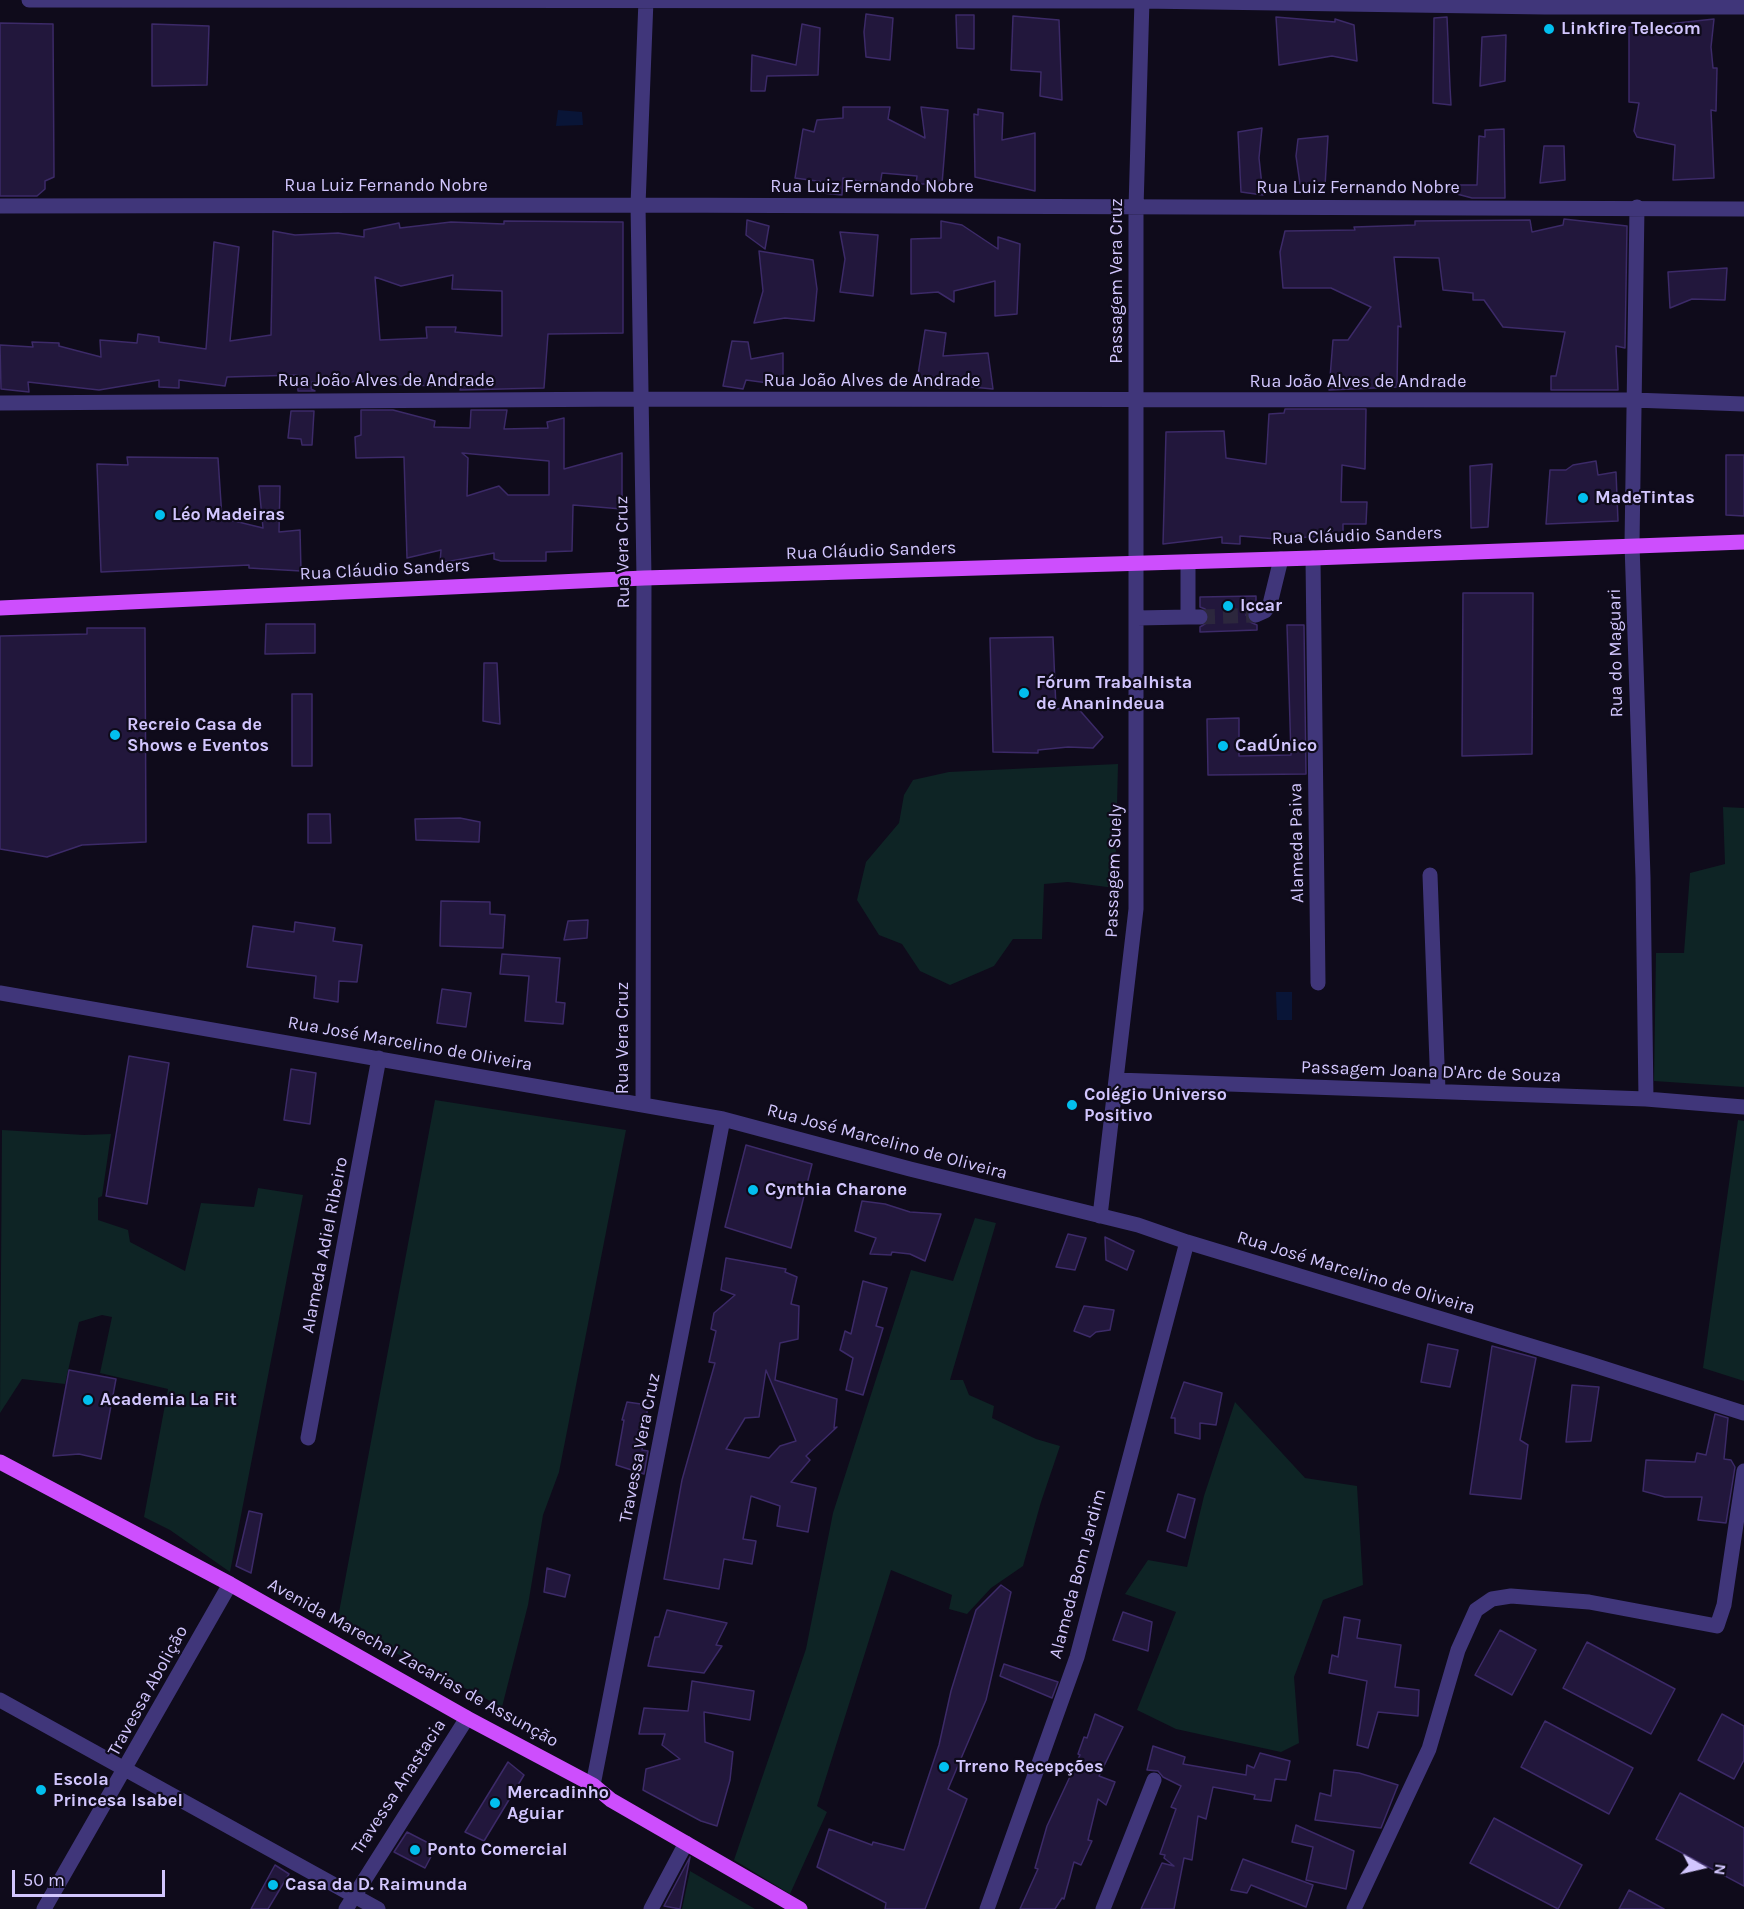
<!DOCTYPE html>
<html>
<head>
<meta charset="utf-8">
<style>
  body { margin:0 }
  #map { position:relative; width:1744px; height:1909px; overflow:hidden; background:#0f0b1b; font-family:Karla,sans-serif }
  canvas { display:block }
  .north { position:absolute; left:1672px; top:1837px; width:60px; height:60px; -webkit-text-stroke:4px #0f0b1b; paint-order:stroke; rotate:98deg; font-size:16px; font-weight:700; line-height:24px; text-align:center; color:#d2c6fe }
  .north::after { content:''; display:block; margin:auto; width:21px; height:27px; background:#d2c6fe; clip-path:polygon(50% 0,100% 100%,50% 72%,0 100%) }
  .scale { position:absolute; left:12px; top:1870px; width:153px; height:27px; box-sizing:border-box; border:3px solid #d2c6fe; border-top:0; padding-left:8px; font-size:18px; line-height:21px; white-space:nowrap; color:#d2c6fe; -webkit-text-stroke:4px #0f0b1b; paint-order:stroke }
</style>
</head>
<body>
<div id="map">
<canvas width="1744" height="1909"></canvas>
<div class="north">N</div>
<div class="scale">50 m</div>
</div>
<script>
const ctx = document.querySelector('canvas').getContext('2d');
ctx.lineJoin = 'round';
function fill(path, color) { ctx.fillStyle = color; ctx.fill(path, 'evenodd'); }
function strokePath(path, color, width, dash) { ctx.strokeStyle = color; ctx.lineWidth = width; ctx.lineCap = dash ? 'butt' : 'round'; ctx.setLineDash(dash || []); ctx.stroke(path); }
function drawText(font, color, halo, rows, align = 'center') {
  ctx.font = font + ' Karla,sans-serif'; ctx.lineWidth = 4.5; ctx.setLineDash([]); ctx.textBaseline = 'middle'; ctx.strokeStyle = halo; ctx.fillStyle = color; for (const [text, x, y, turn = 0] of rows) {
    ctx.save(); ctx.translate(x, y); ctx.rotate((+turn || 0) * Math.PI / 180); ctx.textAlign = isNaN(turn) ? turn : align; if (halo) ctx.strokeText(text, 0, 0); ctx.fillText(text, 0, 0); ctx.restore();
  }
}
fill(new Path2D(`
  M 1118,764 L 1115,888 L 1068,882 L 1044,884 L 1042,939 L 1013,939 L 994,966 L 950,985 L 920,971 L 902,944 L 879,935 L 857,900 L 866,862 L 899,823 L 904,795 L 913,780 L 949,772 Z
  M 1723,807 L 1744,808 L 1744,1087 L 1654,1081 L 1656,953 L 1684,953 L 1690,873 L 1725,864 Z
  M 435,1100 L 626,1130 L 559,1472 L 543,1515 L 528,1605 L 502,1707 L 337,1623 Z
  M 1738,1120 L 1744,1121 L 1744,1381 L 1703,1368 Z
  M 2,1130 L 84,1135 L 111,1134 L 102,1196 L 98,1198 L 98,1220 L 128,1230 L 130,1242 L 185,1271 L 201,1203 L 254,1207 L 258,1188 L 303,1195 L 230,1572 L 170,1530 L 144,1517 L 168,1389 L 100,1373 L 112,1317 L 102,1315 L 79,1322 L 65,1384 L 22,1379 L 0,1413 Z
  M 975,1218 L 996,1223 L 950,1380 L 963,1380 L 969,1395 L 994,1406 L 992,1418 L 1036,1439 L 1060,1446 L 1041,1502 L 1023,1566 L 991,1588 L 967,1614 L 949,1609 L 952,1595 L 891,1570 L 817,1806 L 827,1812 L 790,1894 L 734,1860 L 806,1649 L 833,1513 L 911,1270 L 953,1281 Z
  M 1235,1402 L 1305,1478 L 1357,1486 L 1363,1585 L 1323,1600 L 1294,1677 L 1299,1743 L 1281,1752 L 1176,1729 L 1137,1710 L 1176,1612 L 1125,1594 L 1148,1560 L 1187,1567 L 1204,1496 Z
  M 690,1871 L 755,1909 L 682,1909 Z`), '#0e2425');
fill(new Path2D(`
  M 558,110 L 582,112 L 583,125 L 556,126 Z
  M 1276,992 L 1292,992 L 1292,1020 L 1277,1020 Z`), '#091537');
const building = new Path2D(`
  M 866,14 L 893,18 L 890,60 L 866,57 L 864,32 Z
  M 956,15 L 974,15 L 974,49 L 957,48 Z
  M 1013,16 L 1059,20 L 1062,100 L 1040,96 L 1041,72 L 1011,70 Z
  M 1276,17 L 1335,22 L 1335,19 L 1354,25 L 1357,61 L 1332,56 L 1279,65 Z
  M 1447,17 L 1450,87 L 1451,105 L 1433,103 L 1434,18 Z
  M 1714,19 L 1711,47 L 1713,68 L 1717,68 L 1716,111 L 1711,110 L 1714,178 L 1673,180 L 1675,145 L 1637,137 L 1634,131 L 1639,103 L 1629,102 L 1629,27 L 1668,27 L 1668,24 Z
  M 0,23 L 53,24 L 54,177 L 45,181 L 45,189 L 37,196 L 0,196 Z
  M 152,24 L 209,26 L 207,85 L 152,86 Z
  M 802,24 L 820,28 L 818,75 L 767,76 L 765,91 L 751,91 L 752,55 L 796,65 Z
  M 1506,35 L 1505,81 L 1480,86 L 1482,37 Z
  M 843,107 L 890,107 L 888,119 L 925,138 L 921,107 L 948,110 L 942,184 L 916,184 L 917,176 L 882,173 L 880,185 L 843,178 L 842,195 L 823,193 L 824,182 L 795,178 L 803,129 L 814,132 L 817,120 L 843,118 Z
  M 978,109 L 1003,113 L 1002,140 L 1035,133 L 1035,191 L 975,177 L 974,114 L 978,115 Z
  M 1262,128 L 1259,158 L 1263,195 L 1241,192 L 1238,132 Z
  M 1504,129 L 1505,198 L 1472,198 L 1442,190 L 1443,185 L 1477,185 L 1479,136 L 1485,137 L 1485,130 Z
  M 1328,136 L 1325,186 L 1300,184 L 1296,156 L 1298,139 Z
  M 1544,146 L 1564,146 L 1565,180 L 1540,183 Z
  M 1564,219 L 1627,226 L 1625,348 L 1616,346 L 1618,390 L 1551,390 L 1551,376 L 1556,376 L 1565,332 L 1503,327 L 1484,300 L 1473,300 L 1473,293 L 1443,290 L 1439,258 L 1394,257 L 1401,327 L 1398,326 L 1397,387 L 1329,390 L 1333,340 L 1348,340 L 1371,307 L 1331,288 L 1283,288 L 1280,252 L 1285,231 L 1355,230 L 1354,227 L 1415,225 L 1415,221 L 1530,220 L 1532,232 L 1563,225 Z
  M 747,220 L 769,226 L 765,249 L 746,235 Z
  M 504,221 L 623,222 L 623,333 L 548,334 L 544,388 L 460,390 L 461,387 L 360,383 L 360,380 L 347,383 L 312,382 L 311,389 L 315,391 L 298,391 L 297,375 L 227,377 L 225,386 L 179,380 L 179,388 L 159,387 L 159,380 L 99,390 L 28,382 L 29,392 L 1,389 L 0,345 L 33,347 L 32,342 L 59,343 L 59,346 L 101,357 L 100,340 L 137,343 L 138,334 L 159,337 L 159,342 L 206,349 L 214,242 L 239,247 L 230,341 L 271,335 L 273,231 L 295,235 L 338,233 L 364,237 L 364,230 L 399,223 L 400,228 L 451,222 L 504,224 ZM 453,275 L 452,289 L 502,291 L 502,336 L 455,332 L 456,327 L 426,327 L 427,338 L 380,340 L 375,277 L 401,286 Z
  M 941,221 L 962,225 L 998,249 L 998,237 L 1020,244 L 1017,314 L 995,316 L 995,281 L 954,291 L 954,302 L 938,292 L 911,294 L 911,239 L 941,238 Z
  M 840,232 L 878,235 L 873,296 L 840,292 L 845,259 Z
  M 759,251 L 813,260 L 817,289 L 814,321 L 785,318 L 754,323 L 763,291 Z
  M 1727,268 L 1725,300 L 1692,299 L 1670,308 L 1668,272 Z
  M 925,330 L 946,333 L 943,356 L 988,353 L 993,389 L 940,384 L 940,388 L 917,381 Z
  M 732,341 L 748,342 L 751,359 L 783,353 L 783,385 L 746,380 L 743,389 L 723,386 Z
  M 1285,409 L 1366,409 L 1365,469 L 1342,465 L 1341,502 L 1367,502 L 1366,524 L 1343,524 L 1343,535 L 1277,539 L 1240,536 L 1240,544 L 1222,543 L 1222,537 L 1163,544 L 1166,432 L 1224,431 L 1226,458 L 1266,464 L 1269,414 L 1284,413 Z
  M 361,410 L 393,410 L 435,421 L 434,427 L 470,428 L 471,410 L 507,410 L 504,429 L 548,428 L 547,422 L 564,418 L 564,469 L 622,453 L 622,509 L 573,505 L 572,551 L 546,552 L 546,561 L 501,561 L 494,559 L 494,553 L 440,563 L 441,550 L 407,558 L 404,457 L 356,458 L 355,437 L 361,435 ZM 462,453 L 549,461 L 549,495 L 508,495 L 499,486 L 467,496 L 468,458 Z
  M 291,411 L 314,411 L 312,445 L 302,445 L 301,439 L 288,438 Z
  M 1726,455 L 1744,455 L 1744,516 L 1726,515 Z
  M 127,457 L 218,458 L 222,518 L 263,528 L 259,486 L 280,486 L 279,532 L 300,530 L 301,571 L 249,568 L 249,565 L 101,572 L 97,464 L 128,465 Z
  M 1596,461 L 1598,475 L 1616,472 L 1618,521 L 1546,524 L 1550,470 L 1566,470 L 1573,465 Z
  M 1492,464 L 1488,527 L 1471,528 L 1470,466 Z
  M 1463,593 L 1533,593 L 1532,754 L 1462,756 Z
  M 1256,596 L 1256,604 L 1249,609 L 1246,615 L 1250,622 L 1257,625 L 1257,630 L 1200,632 L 1200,627 L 1208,622 L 1210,616 L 1205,609 L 1200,607 L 1200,597 Z
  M 266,624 L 315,624 L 315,653 L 265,654 Z
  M 1287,625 L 1304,625 L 1306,774 L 1208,775 L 1207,719 L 1239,718 L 1239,756 L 1291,755 Z
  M 87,628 L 145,628 L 146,842 L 82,845 L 47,857 L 0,849 L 0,636 L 87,634 Z
  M 1053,637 L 1056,709 L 1076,706 L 1103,737 L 1093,748 L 1068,747 L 1038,750 L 1038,753 L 993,752 L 990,638 Z
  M 484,663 L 497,663 L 500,724 L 483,721 Z
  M 292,694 L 312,694 L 312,766 L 292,766 Z
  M 308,814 L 330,814 L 331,843 L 308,843 Z
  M 460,818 L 480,822 L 479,842 L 416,840 L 415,819 Z
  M 441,901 L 490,902 L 490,914 L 505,915 L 503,948 L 440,946 Z
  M 588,920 L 587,938 L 564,940 L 568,921 Z
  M 295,922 L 335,928 L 333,941 L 362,945 L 357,982 L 339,981 L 338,1002 L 314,998 L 316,976 L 247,967 L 253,926 L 294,932 Z
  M 502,954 L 560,958 L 556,1002 L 565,1003 L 563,1024 L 525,1021 L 529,976 L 500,974 Z
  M 442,989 L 471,993 L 466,1027 L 437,1023 Z
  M 129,1056 L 169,1063 L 147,1204 L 106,1196 Z
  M 291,1069 L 316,1073 L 310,1124 L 284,1120 Z
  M 746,1145 L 812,1164 L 791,1248 L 725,1227 Z
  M 862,1201 L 885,1204 L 910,1212 L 941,1214 L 925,1261 L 910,1254 L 892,1252 L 891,1255 L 870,1254 L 876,1238 L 855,1231 Z
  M 1068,1234 L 1086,1238 L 1075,1270 L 1056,1267 Z
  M 1105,1237 L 1134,1251 L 1127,1270 L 1106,1260 Z
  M 726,1258 L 786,1269 L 785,1272 L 797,1277 L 791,1304 L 799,1306 L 798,1339 L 780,1343 L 775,1380 L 837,1399 L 834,1428 L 837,1427 L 806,1456 L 810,1460 L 791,1482 L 816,1488 L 808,1532 L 777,1526 L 780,1506 L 751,1496 L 743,1539 L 756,1541 L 752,1564 L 724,1559 L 719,1589 L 664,1579 L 682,1480 L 715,1363 L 709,1362 L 716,1331 L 711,1329 L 714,1313 L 735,1295 L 721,1290 ZM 766,1370 L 796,1441 L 780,1446 L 769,1458 L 726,1449 L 745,1418 L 759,1417 Z
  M 863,1281 L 887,1288 L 876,1326 L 883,1328 L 863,1395 L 846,1390 L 853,1358 L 840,1350 L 845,1331 L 851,1334 Z
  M 1084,1306 L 1114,1310 L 1110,1330 L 1096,1332 L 1090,1337 L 1074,1331 Z
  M 1428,1344 L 1458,1350 L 1450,1387 L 1421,1382 Z
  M 1492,1346 L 1536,1358 L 1520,1440 L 1528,1445 L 1521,1499 L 1470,1494 Z
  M 69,1370 L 116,1379 L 101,1459 L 79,1454 L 53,1456 Z
  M 1184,1382 L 1222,1393 L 1216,1425 L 1200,1423 L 1200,1439 L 1175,1433 L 1175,1418 L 1171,1418 Z
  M 1572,1385 L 1599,1387 L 1591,1441 L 1566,1442 Z
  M 627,1402 L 648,1405 L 642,1450 L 648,1451 L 644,1474 L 616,1465 L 624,1420 L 622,1420 Z
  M 1715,1414 L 1728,1418 L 1724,1459 L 1731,1460 L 1735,1467 L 1726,1523 L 1698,1520 L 1702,1497 L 1665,1497 L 1643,1491 L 1646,1460 L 1695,1462 L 1697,1453 L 1706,1455 Z
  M 1178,1494 L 1195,1499 L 1185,1538 L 1167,1531 Z
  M 249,1511 L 262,1514 L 251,1573 L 236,1566 Z
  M 547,1568 L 570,1575 L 565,1597 L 544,1592 Z
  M 1001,1585 L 1011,1592 L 986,1700 L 948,1789 L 967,1799 L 925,1909 L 885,1909 L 886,1903 L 817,1867 L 829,1829 L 872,1845 L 873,1842 L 904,1850 L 939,1745 L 951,1691 L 976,1610 Z
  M 667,1610 L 727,1623 L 716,1645 L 722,1646 L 704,1673 L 648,1666 L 655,1637 L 659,1637 Z
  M 1123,1612 L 1152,1622 L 1148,1651 L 1113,1640 Z
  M 1344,1617 L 1360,1620 L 1357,1638 L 1401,1645 L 1395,1687 L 1419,1690 L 1418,1716 L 1378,1712 L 1368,1748 L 1357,1745 L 1367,1681 L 1329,1673 L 1332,1655 L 1338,1657 Z
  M 1500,1630 L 1536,1650 L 1512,1695 L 1475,1675 Z
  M 1587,1642 L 1675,1689 L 1651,1734 L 1563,1688 Z
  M 1004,1664 L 1058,1682 L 1052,1698 L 1000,1676 Z
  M 692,1681 L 754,1691 L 750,1720 L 704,1712 L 705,1742 L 733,1752 L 730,1780 L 717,1826 L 701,1821 L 643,1790 L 646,1769 L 680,1759 L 662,1745 L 665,1734 L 639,1734 L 644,1708 L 688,1711 Z
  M 1095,1714 L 1123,1727 L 1099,1776 L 1115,1782 L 1106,1805 L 1098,1799 L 1088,1840 L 1092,1841 L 1081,1865 L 1074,1862 L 1064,1899 L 1062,1898 L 1055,1909 L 1020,1909 L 1038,1869 L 1035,1868 L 1047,1826 L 1080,1755 L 1078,1754 L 1084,1737 L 1087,1738 Z
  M 1722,1714 L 1744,1726 L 1744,1760 L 1734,1779 L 1698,1760 Z
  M 1545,1721 L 1633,1768 L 1609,1814 L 1521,1767 Z
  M 1153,1746 L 1185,1757 L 1183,1764 L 1246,1775 L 1247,1765 L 1254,1768 L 1260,1753 L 1290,1761 L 1286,1780 L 1275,1779 L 1271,1801 L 1254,1799 L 1255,1795 L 1213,1787 L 1206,1819 L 1198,1816 L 1192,1860 L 1184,1858 L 1174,1909 L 1141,1909 L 1162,1863 L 1174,1866 L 1164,1858 L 1165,1855 L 1160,1854 L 1176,1809 L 1171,1807 L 1181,1786 L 1163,1777 L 1158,1771 L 1147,1770 Z
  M 508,1762 L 524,1775 L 484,1841 L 465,1832 Z
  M 1334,1770 L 1359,1773 L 1398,1785 L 1381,1828 L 1315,1820 L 1320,1793 L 1331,1796 Z
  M 1680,1793 L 1744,1828 L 1744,1886 L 1656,1839 Z
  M 1494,1818 L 1582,1865 L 1558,1909 L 1470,1863 Z
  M 1296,1825 L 1354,1851 L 1346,1889 L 1306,1880 L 1313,1847 L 1292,1842 Z
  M 407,1832 L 436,1847 L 425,1868 L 394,1852 Z
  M 690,1857 L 680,1909 L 664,1906 Z
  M 1243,1859 L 1313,1885 L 1306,1907 L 1251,1885 L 1247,1893 L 1231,1890 Z
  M 275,1865 L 289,1874 L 268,1909 L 251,1909 Z
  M 1629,1890 L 1664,1909 L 1619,1909 Z`);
fill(building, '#22173c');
strokePath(building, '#3c2a68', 1.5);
strokePath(new Path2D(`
  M 1200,617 L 1256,615`), '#2c273d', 15, [15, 8]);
strokePath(new Path2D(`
  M 29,0 L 1142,1 L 1545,7 L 1744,7
  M 0,206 L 638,205 L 1744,209
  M 1637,207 L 1632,544 L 1643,877 L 1646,1099
  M 0,403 L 640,399 L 1633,400 L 1744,404
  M 1313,558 L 1318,983
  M 1188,562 L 1188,617 L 1200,617
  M 1256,615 L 1265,611 L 1270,604 L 1281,559
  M 1137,618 L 1188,617
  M 1430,875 L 1438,1090
  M 0,993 L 723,1119 L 910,1169 L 1138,1225 L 1187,1242 L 1587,1363 L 1744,1413
  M 1117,1080 L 1646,1099 L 1744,1107
  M 643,1104 L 644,578 L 638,205 L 646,0
  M 1100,1216 L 1136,909 L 1136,208 L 1142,0
  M 308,1438 L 379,1058
  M 0,1700 L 378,1909
  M 593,1785 L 723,1119
  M 44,1909 L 230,1584
  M 346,1909 L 467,1718
  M 651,1909 L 686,1843
  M 987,1909 L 1077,1657 L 1187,1242
  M 1103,1909 L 1154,1780
  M 1354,1909 L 1429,1749 L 1458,1650 L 1476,1610 L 1492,1599 L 1511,1596 L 1589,1602 L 1717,1626 L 1724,1605 L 1744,1471`), '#40367a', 15);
strokePath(new Path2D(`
  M 0,608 L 644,578 L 1313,558 L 1744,542
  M 0,1462 L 230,1584 L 467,1718 L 593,1785 L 611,1800 L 800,1909`), '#cd4efd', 15);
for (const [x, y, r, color] of [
  [1549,29,6,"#02bfee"],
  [1583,498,6,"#02bfee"],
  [160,515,6,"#02bfee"],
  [1228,606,6,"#02bfee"],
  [1024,693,6,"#02bfee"],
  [115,735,6,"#02bfee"],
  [1223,746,6,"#02bfee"],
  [1072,1105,6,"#02bfee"],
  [753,1190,6,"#02bfee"],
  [88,1400,6,"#02bfee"],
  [944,1767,6,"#02bfee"],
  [41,1790,6,"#02bfee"],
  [495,1803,6,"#02bfee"],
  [415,1850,6,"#02bfee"],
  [273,1885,6,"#02bfee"]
]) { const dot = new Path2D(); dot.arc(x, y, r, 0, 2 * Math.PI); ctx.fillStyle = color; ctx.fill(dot); strokePath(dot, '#0f0b1b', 2); }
drawText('bold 18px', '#d2c6fe', '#0f0b1b', [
  ["Linkfire Telecom",1561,29],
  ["MadeTintas",1595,498],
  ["Léo Madeiras",172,515],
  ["Iccar",1240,606],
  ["Fórum Trabalhista",1036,683],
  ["de Ananindeua",1036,704],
  ["Recreio Casa de",127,725],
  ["Shows e Eventos",127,746],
  ["CadÚnico",1235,746],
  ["Colégio Universo",1084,1095],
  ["Positivo",1084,1116],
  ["Cynthia Charone",765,1190],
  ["Academia La Fit",100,1400],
  ["Trreno Recepções",956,1767],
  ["Escola",53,1780],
  ["Princesa Isabel",53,1801],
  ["Mercadinho",507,1793],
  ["Aguiar",507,1814],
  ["Ponto Comercial",427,1850],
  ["Casa da D. Raimunda",285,1885]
], 'left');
drawText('18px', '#d2c6fe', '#0f0b1b', [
  ["Rua Luiz Fernando Nobre",386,186],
  ["Rua Luiz Fernando Nobre",872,187],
  ["Rua Luiz Fernando Nobre",1358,188],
  ["Passagem Vera Cruz",1117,281,-90],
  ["Rua João Alves de Andrade",386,381],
  ["Rua João Alves de Andrade",872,381],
  ["Rua João Alves de Andrade",1358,382],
  ["Rua Cláudio Sanders",1357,536,-2],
  ["Rua Cláudio Sanders",871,551,-2],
  ["Rua Vera Cruz",623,552,-91],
  ["Rua Cláudio Sanders",385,570,-3],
  ["Rua do Maguari",1616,653,-91],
  ["Alameda Paiva",1297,843,-91],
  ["Passagem Suely",1114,871,-88],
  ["Rua Vera Cruz",623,1038,-90],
  ["Rua José Marcelino de Oliveira",410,1044,10],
  ["Passagem Joana D'Arc de Souza",1431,1072,2],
  ["Rua José Marcelino de Oliveira",887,1142,15],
  ["Alameda Adiel Ribeiro",325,1245,-79],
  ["Rua José Marcelino de Oliveira",1356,1273,17],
  ["Travessa Vera Cruz",640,1448,-79],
  ["Alameda Bom Jardim",1078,1574,-75],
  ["Avenida Marechal Zacarias de Assunção",413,1663,29],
  ["Travessa Abolição",148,1691,-61],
  ["Travessa Anastacia",399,1787,-57]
]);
</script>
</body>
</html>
